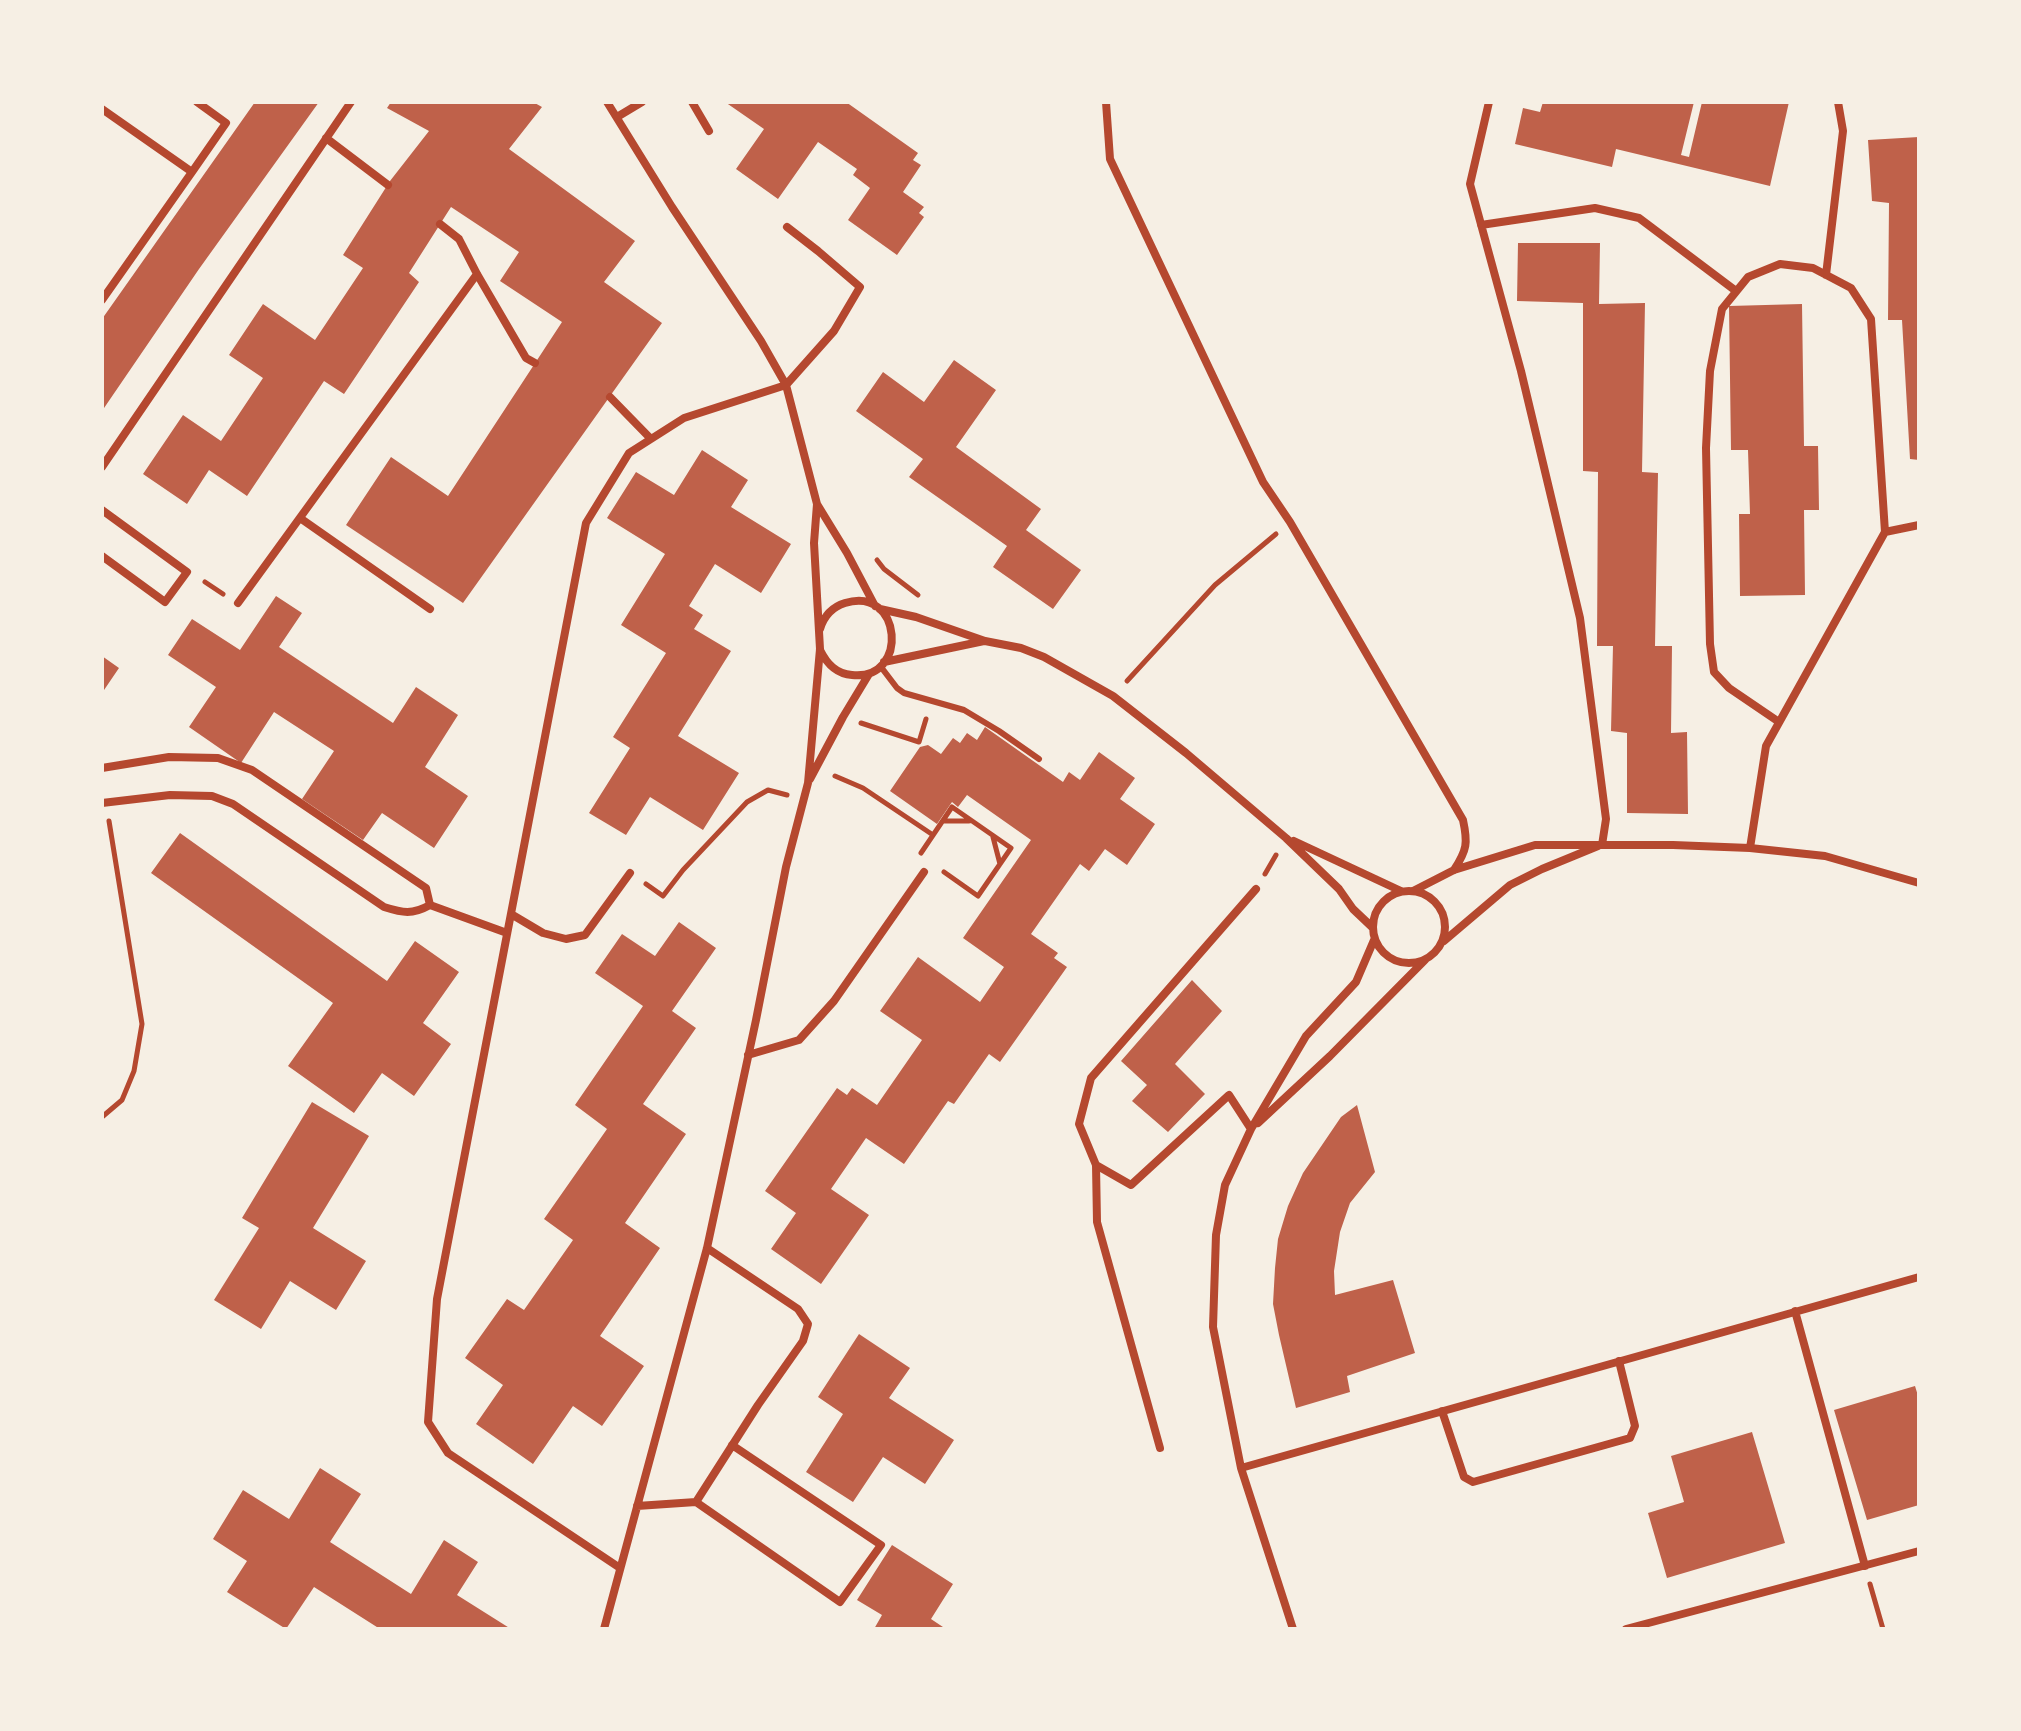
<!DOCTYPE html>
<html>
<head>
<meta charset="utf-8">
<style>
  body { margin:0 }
  #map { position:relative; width:2021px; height:1731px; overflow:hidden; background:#f6efe4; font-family:"Open Sans",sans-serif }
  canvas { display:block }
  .frame { position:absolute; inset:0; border:104px solid #f6efe4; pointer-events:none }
</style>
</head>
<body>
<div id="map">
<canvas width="2021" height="1731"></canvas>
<div class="frame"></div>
</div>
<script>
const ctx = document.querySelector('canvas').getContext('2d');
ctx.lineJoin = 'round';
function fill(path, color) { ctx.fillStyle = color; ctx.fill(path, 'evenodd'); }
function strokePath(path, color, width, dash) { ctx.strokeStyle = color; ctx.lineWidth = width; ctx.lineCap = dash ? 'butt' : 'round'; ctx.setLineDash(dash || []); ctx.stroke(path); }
fill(new Path2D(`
  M 255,102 L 319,102 L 199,269 L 102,411 L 102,319 Z
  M 391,102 L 533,102 L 542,107 L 509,149 L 635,241 L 604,282 L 662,323 L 463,603 L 346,525 L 391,457 L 448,496 L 562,322 L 500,281 L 519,252 L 451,207 L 409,273 L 419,282 L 344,394 L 324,381 L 247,496 L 209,470 L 187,504 L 143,474 L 183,415 L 221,441 L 263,378 L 229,355 L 263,304 L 315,340 L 363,268 L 343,255 L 390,181 L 429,131 L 387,108 Z
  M 725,102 L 846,102 L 918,153 L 913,160 L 921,165 L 903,192 L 924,207 L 919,213 L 924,217 L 897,255 L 848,220 L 870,188 L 853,175 L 857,169 L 818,142 L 778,199 L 736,169 L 764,129 Z
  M 1543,102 L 1694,102 L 1681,155 L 1689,157 L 1702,102 L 1789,102 L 1770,186 L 1616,149 L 1612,167 L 1515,144 L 1523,108 L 1540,112 Z
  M 1919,137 L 1919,460 L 1910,459 L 1902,320 L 1888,320 L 1889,203 L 1872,201 L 1868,140 Z
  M 1518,243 L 1600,243 L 1599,304 L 1645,303 L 1642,472 L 1658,473 L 1655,646 L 1672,646 L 1671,733 L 1687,732 L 1688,814 L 1627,813 L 1627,733 L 1611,731 L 1613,646 L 1597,646 L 1598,472 L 1583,471 L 1583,303 L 1517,301 Z
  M 1802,304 L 1804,446 L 1818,446 L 1819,510 L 1804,510 L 1805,595 L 1740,596 L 1739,514 L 1750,514 L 1748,450 L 1731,450 L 1729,306 Z
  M 954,360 L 996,390 L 956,447 L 1041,509 L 1026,530 L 1081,570 L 1053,609 L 993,567 L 1007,546 L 909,477 L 923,459 L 856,411 L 883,372 L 924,402 Z
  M 702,450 L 748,480 L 731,507 L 791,544 L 761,593 L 715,564 L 689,606 L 703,615 L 694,629 L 731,651 L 678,736 L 739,773 L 703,830 L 650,797 L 626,835 L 589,813 L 630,748 L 613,737 L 666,653 L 621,625 L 665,554 L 607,518 L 636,472 L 674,495 Z
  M 276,596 L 302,613 L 279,647 L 393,723 L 416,687 L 458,715 L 425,767 L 468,796 L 434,848 L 382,813 L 363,840 L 302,799 L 334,751 L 274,712 L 241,763 L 189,727 L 216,687 L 168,655 L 192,619 L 240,650 Z
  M 102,656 L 119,668 L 102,693 Z
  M 985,727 L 1063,782 L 1069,772 L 1080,780 L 1099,752 L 1135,778 L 1120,799 L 1155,824 L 1127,865 L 1105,849 L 1089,871 L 1080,864 L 1031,934 L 1058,953 L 1054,958 L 1067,967 L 1000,1062 L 989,1054 L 954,1104 L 948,1101 L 904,1164 L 866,1138 L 831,1189 L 869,1215 L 821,1284 L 771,1249 L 796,1213 L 765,1191 L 837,1088 L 847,1095 L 852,1088 L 877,1105 L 922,1040 L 880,1011 L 918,957 L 980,1002 L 1004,967 L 963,938 L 1031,840 L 967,795 L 958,807 L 952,802 L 937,824 L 890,791 L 920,747 L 928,745 L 941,754 L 953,738 L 960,743 L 967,733 L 977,740 Z
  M 180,833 L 387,981 L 415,941 L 459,972 L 423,1023 L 451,1044 L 414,1096 L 382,1073 L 354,1113 L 288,1066 L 333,1003 L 151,873 Z
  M 679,922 L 716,948 L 672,1011 L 696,1028 L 643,1104 L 686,1134 L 625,1223 L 660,1248 L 600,1336 L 644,1366 L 602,1426 L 573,1406 L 533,1464 L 476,1424 L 503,1385 L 465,1358 L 507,1299 L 524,1310 L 573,1240 L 544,1219 L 607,1129 L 575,1105 L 643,1006 L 595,973 L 622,934 L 655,956 Z
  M 1192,980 L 1222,1011 L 1175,1064 L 1205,1094 L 1168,1132 L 1132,1101 L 1147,1085 L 1121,1061 Z
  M 312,1102 L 369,1136 L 313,1228 L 366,1261 L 336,1310 L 290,1281 L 261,1329 L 214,1300 L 259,1228 L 242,1218 Z
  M 1357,1105 L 1375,1172 L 1350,1203 L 1340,1232 L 1334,1271 L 1335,1295 L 1393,1280 L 1415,1353 L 1347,1376 L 1350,1392 L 1296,1408 L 1279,1335 L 1273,1304 L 1275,1268 L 1278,1239 L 1288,1206 L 1303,1173 L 1341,1117 Z
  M 859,1334 L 910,1368 L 889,1398 L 954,1440 L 925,1484 L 883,1457 L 853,1502 L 806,1472 L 843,1414 L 818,1397 Z
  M 1915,1386 L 1919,1399 L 1919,1505 L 1867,1520 L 1834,1410 Z
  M 1752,1432 L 1785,1543 L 1667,1578 L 1648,1513 L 1684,1502 L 1671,1456 Z
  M 320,1468 L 361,1494 L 330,1542 L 411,1594 L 444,1540 L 478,1562 L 457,1595 L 511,1629 L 380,1629 L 314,1587 L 286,1629 L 227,1592 L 247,1561 L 213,1539 L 243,1490 L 289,1519 Z
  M 892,1545 L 953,1584 L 931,1619 L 946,1629 L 874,1629 L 882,1615 L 857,1600 Z`), '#bf614a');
strokePath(new Path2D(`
  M 877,560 L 884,569 L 918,595
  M 205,582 L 223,594
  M 1127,681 L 1215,585 L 1276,534
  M 861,723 L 919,742 L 926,719
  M 835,776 L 863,788 L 933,835
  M 943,821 L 969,821
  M 993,837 L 1000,864
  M 921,853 L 952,807 L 1011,848 L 978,896 L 944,872
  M 1265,874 L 1276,855
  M 646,884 L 663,896 L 683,870 L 747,802 L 768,790 L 787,795
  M 102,1117 L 122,1100 L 134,1071 L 142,1024 L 109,821
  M 1870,1584 L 1883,1629`), '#b5482f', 5);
strokePath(new Path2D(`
  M 881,667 L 897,688 L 904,693 L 964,710 L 999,731 L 1039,759`), '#b5482f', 6);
strokePath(new Path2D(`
  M 607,102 L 672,207 L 761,341 L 786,385 L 817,504 L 847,553 L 875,606
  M 692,102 L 709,131
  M 1106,102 L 1110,159 L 1263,482 L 1290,522 L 1463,820 C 1468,843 1467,850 1454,870
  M 1489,102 L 1470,184 L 1521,371 L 1580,618 L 1606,819 L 1602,845
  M 102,109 L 192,172 L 226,123 L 197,102
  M 617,117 L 642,102
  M 326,138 L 388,185
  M 440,224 L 459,239 L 477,274 L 526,358 L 535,363
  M 1481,225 L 1595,208 L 1639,218 L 1736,291
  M 1826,275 L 1843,131 L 1838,102
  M 102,300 L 192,172
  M 610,397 L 651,439
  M 102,467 L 351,102
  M 102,510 L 187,572 L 165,602 L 102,556
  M 300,518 L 430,609
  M 1885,532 L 1919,525
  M 238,603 L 477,274
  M 880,609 L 916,617 L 985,641 L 1021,648 L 1044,657 L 1113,696 L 1186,753 L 1286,838 L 1339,889 L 1353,909 L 1372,927
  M 820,650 C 827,664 836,674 852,675 C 910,681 902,585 845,603 C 832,607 824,616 820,629
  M 884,662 L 984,641
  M 102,768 L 169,757 L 218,758 L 252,770 L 426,888 L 430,905 C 412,915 403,913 384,907 L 233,804 L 212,796 L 170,795 L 102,803
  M 810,779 L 843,717 L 869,674
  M 1294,841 L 1401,891
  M 1750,848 L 1766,746 L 1885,532 L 1871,319 L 1851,288 L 1813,268 L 1780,264 L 1748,277 L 1722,309 L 1710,371 L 1706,448 L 1710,644 L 1714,672 L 1729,688 L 1779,722
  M1373 927a36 36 0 1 1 72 0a36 36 0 1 1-72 0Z
  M 1413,891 L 1454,870 L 1535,845 L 1673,845 L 1750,848 L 1825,856 L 1919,883
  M 430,905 L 507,933
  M 511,914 L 543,933 L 566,939 L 585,935 L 630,873
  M 1444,941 L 1510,885 L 1542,869 L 1598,846
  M 748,1055 L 799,1040 L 834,1001 L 924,872
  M 1258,1123 L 1330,1056 L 1425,960
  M 1251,1129 L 1229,1095 L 1131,1185 L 1096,1165 L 1079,1124 L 1091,1078 L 1256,889
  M 1096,1165 L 1097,1222 L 1160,1448
  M 1795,1311 L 1865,1566
  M 1442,1411 L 1464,1477 L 1473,1482 L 1630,1438 L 1635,1426 L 1619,1361
  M 1241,1468 L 1919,1277
  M 696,1502 L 840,1602 L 881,1545 L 732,1445
  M 637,1506 L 696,1502 L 758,1405 L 803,1341 L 808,1324 L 798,1309 L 707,1248
  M 620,1568 L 448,1453 L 428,1422 L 437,1299 L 586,523 L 629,453 L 684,418 L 786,385 L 834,331 L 860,287 L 818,251 L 787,227
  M 604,1629 L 707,1248 L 756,1020 L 786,867 L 808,783 L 820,649 L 814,543 L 817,504
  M 1293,1629 L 1241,1468 L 1213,1327 L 1216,1235 L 1225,1185 L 1251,1129 L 1306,1036 L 1356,982 L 1374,940
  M 1626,1629 L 1919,1551`), '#b5482f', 8);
</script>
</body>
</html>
